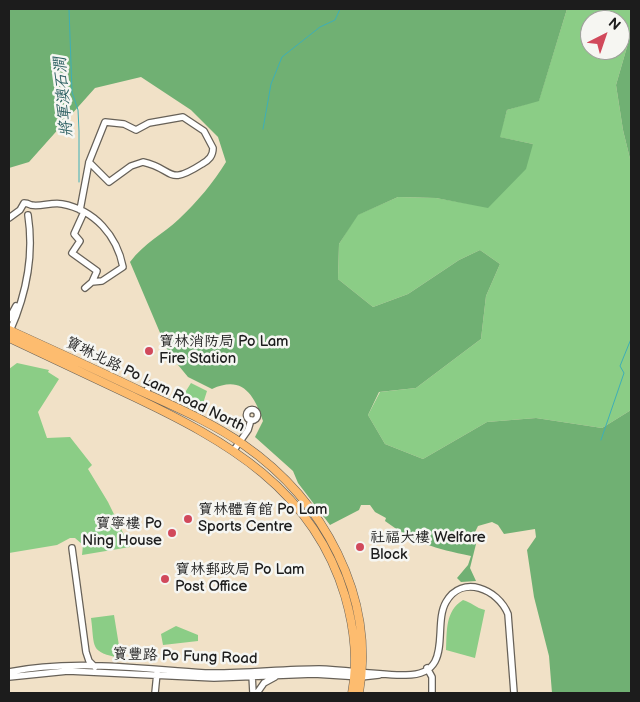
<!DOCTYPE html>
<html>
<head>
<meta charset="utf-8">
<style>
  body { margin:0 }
  #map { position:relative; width:640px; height:702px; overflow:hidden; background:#f1e1c7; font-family:"Balsamiq Sans",sans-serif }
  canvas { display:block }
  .frame { position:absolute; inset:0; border:10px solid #1c1c1c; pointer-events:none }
  .north { position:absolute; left:580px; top:10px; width:50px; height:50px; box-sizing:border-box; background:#f6f6f2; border:1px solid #9f9f9c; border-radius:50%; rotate:41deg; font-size:14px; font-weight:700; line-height:20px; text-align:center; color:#1c1c1c }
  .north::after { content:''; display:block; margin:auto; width:18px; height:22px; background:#d1495b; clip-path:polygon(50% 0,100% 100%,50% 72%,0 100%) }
</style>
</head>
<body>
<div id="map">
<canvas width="640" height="702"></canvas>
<div class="frame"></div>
<div class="north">N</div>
</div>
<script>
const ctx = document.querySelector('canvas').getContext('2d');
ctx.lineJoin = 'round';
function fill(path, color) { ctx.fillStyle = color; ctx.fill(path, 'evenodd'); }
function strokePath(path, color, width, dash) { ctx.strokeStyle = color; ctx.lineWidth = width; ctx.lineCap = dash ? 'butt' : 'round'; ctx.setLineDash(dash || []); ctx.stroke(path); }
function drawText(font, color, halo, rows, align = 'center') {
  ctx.font = font + ' "Balsamiq Sans","LXGW WenKai TC",sans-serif'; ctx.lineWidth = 5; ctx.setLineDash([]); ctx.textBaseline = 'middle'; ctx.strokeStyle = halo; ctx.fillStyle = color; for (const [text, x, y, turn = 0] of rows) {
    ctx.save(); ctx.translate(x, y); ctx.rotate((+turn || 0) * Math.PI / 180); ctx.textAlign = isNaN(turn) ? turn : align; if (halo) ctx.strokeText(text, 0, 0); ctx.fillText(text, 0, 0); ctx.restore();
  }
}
fill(new Path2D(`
  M 567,9 L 631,9 L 631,33 L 616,85 L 623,130 L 631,163 L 631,410 L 602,428 L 536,418 L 487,422 L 423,459 L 385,444 L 368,415 L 380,392 L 416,388 L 481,339 L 486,296 L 500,264 L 480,250 L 459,260 L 408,294 L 373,307 L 338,279 L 339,244 L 357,215 L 398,197 L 436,198 L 488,207 L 533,144 L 499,137 L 507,110 L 539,100 ZM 590,20 L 620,20 L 620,50 L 590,50 Z
  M 17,363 L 49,370 L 48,372 L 59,379 L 38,412 L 47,438 L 70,437 L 92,465 L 88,469 L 108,502 L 130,547 L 82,555 L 83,545 L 75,538 L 70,538 L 57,545 L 9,553 L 9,369 Z
  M 191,383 L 207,391 L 200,413 L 179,402 Z
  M 463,600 C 471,602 476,608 485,610 L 475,658 L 446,650 C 447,631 445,611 463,600 Z
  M 114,615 L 121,658 C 89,652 95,648 91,618 Z
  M 176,626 L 198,635 L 198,641 L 163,645 L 161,634 Z`), '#8bcd86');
fill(new Path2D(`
  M 9,9 L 567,9 L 539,101 L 507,110 L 500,137 L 533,144 L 526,169 L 488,208 L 436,198 L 398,197 L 358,215 L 339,244 L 338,279 L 373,307 L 408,294 L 459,260 L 480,250 L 500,264 L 486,296 L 481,339 L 416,388 L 379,392 L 368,415 L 385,444 L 423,459 L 487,422 L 536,418 L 602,428 L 631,410 L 631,693 L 552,693 L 549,656 L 534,597 L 527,550 L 536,537 L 535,529 L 504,534 L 498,525 L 492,522 L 478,526 L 475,532 L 476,544 L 470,568 L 476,581 L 461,582 L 457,578 L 468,565 L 471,556 C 434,548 416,544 385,521 L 386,518 L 375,512 L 370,505 L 361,505 L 359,510 L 330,525 L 298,483 L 293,471 L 255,437 L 263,421 C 254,394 242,375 212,389 L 188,377 L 169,354 L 130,262 C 144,243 163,234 179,219 C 198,201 213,183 226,162 L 218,137 L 191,110 L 141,77 L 95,88 L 29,162 L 9,168 Z
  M 631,33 L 631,163 L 623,130 L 616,85 Z`), '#70b073');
strokePath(new Path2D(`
  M 69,9 L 72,92 L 78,110 L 79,131 L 79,182
  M 263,129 L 271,84 L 282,57 L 320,27 L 335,20 L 340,9
  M 601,440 L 624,373 L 620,366 L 631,339`), '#3eafb6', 1);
const minor = new Path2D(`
  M 80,210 L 89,162 L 105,122 L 124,124 L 136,130 L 149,123 L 183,117 L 204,131 L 213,148 C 213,156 209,160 202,164 C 166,187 175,169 143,162 L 131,166 L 109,182 L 89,162
  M 84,212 L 74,234 L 80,241 L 72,253 L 97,271 L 92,282
  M 9,218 L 20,210 L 24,203 C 27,203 29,204 31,205 C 40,207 52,202 62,204 C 95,210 117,236 123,267 L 102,281 L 92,282 L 85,288
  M 9,319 L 16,306
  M 10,331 C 26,295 34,254 28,215
  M 145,393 L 151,384
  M246.5 415a5.5 5.5 0 1 1 11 0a5.5 5.5 0 1 1-11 0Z
  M 234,450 L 248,430 L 251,420
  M 72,548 L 86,652 L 89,661 L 95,667
  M 427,668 L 432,677 L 432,693
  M 9,672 C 73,659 140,669 205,673 C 243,674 281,669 319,669 C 348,670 377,675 406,675 C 455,675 432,626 446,602 C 462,574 498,589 508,614 L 514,693
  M 252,675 L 253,693
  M 9,677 L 68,671 L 214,678 L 314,674 L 361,677 L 379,675
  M 155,693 L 157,673
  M 257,693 L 264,683 L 275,677`);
const major = new Path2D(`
  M 9,330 C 55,351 101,372 147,394 C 180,409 214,424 244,445 C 323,500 376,596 359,693
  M 9,338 C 50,357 91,377 132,396 C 227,441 313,489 345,596 C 354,627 358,661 352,693`);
strokePath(minor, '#676158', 8);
strokePath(major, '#676158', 9);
strokePath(minor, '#fff', 5.5);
strokePath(major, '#fdbc6f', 8);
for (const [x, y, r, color] of [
  [149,351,5,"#d1495b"],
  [188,519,5,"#d1495b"],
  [172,533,5,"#d1495b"],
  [360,547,5,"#d1495b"],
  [165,579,5,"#d1495b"]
]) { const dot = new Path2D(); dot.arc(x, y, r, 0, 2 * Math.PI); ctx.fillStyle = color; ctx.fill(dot); strokePath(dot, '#f6f6f2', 2); }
drawText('15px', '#1c1c1c', '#f6f6f2', [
  ["寶林消防局 Po Lam",159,342],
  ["Fire Station",159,359],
  ["寶林體育館 Po Lam",198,510],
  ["Sports Centre",198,527],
  ["寶寧樓 Po",162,524,"right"],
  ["Ning House",162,541,"right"],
  ["社福大樓 Welfare",370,538],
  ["Block",370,555],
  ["寶林郵政局 Po Lam",175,570],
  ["Post Office",175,587]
], 'left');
drawText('15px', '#1c1c1c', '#f6f6f2', [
  ["寶琳北路 Po Lam Road North",155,385,26],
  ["寶豐路 Po Fung Road",185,657,2]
]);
drawText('italic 16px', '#2b5e61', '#f6f6f2', [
  ["將軍澳石澗",64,97,-95]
]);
</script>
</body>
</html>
